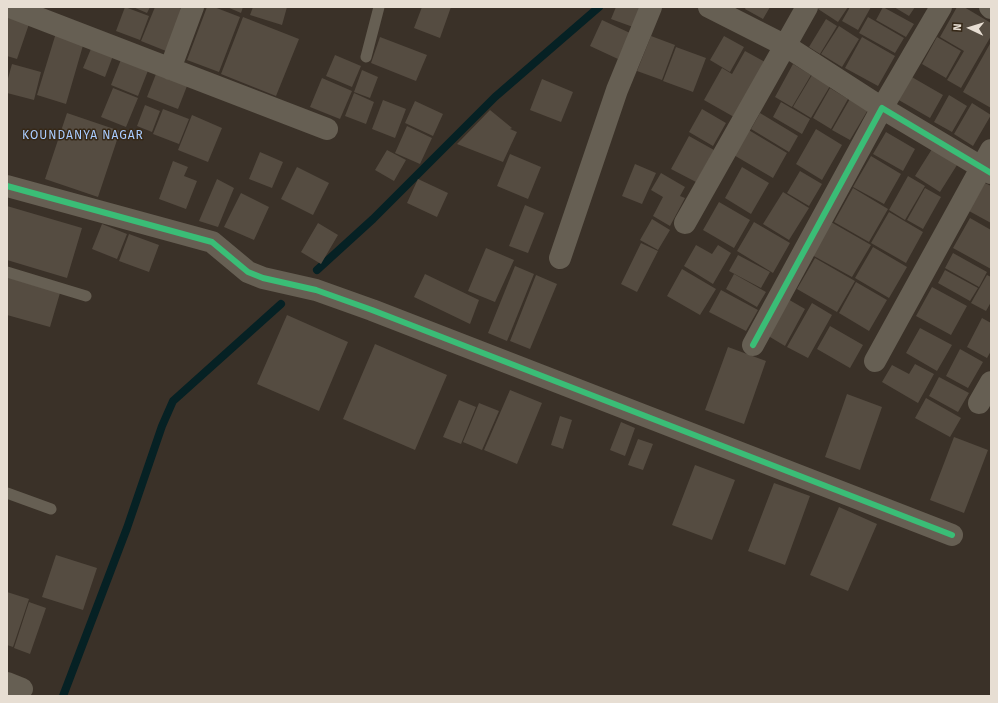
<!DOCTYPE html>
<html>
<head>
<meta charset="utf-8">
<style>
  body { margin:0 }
  #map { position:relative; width:998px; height:703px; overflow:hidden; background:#3a3128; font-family:"Fira Sans",sans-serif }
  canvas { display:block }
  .frame { position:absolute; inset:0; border:8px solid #e7ded3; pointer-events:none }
  .north { position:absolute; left:950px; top:8px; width:40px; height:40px; -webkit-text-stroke:3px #362817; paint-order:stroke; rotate:274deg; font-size:11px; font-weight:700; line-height:16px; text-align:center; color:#e7ded3 }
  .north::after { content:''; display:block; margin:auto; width:14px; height:18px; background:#e7ded3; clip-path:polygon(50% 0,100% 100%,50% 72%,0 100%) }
</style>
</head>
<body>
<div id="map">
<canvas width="998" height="703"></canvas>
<div class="frame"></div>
<div class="north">N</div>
</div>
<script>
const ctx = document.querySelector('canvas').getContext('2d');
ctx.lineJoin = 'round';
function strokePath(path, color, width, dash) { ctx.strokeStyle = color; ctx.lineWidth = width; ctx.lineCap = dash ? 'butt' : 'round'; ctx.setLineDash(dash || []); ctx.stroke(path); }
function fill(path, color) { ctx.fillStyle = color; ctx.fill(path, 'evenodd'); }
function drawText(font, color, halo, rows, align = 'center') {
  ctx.font = font + ' "Fira Sans",sans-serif'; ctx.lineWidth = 3; ctx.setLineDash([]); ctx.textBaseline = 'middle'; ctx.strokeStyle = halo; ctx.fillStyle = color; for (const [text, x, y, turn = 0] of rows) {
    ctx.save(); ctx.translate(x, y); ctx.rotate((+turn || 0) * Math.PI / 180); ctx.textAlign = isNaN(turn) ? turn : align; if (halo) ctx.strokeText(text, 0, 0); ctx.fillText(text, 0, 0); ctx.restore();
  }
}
strokePath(new Path2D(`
  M 317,270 L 373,219 L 495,97 L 599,7
  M 63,696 L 127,528 L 162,426 L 173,401 L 281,304`), '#062124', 8);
fill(new Path2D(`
  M 125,7 L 149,16 L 140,40 L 116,31 Z
  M 133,7 L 150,7 L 147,13 Z
  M 155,7 L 177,7 L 182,9 L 166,51 L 141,41 Z
  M 207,7 L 214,7 L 240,17 L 219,72 L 187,60 Z
  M 227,7 L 243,7 L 241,13 Z
  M 253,7 L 287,7 L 282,25 L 250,15 Z
  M 422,7 L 451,7 L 440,38 L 414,28 Z
  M 616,7 L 641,7 L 633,27 L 611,19 Z
  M 746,7 L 770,7 L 763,19 L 745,9 Z
  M 815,7 L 848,7 L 838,22 Z
  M 850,7 L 871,7 L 858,30 L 842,21 Z
  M 883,7 L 914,24 L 906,37 L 876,20 Z
  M 894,7 L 915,7 L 909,16 Z
  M 957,7 L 964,7 L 991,23 L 991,36 L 961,88 L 947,80 L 964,51 L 940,37 Z
  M 7,17 L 29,24 L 17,59 L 7,56 Z
  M 243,17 L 299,39 L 276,96 L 221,74 Z
  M 868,17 L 904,38 L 895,53 L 859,33 Z
  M 826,19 L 837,26 L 820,54 L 809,47 Z
  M 602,20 L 630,33 L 618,59 L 590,46 Z
  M 839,26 L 859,39 L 842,67 L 821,54 Z
  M 56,33 L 84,42 L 66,104 L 37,95 Z
  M 651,36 L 675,45 L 662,80 L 637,71 Z
  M 724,36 L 744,47 L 730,72 L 710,60 Z
  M 380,37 L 427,55 L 416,81 L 371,63 Z
  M 862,37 L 895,56 L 878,86 L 845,68 Z
  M 937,37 L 961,51 L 946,78 L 922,64 Z
  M 991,42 L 991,108 L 963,92 Z
  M 93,44 L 114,53 L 105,77 L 83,68 Z
  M 676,47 L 706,58 L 693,92 L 663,81 Z
  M 745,51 L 765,62 L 734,117 L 704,100 L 722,68 L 732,74 Z
  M 335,55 L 361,66 L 352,87 L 326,76 Z
  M 122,57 L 149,68 L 138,96 L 111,85 Z
  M 12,64 L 41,72 L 34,100 L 7,93 L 7,82 Z
  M 793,64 L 811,75 L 792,107 L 775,97 Z
  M 362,70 L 378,77 L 370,98 L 354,92 Z
  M 156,74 L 187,86 L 178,109 L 147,97 Z
  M 812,75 L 830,86 L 811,118 L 793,107 Z
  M 910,76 L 943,95 L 930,118 L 897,99 Z
  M 322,78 L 352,91 L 340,119 L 310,107 Z
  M 542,79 L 573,92 L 561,122 L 530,110 Z
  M 113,88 L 138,98 L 126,127 L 101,117 Z
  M 830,88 L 848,99 L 831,129 L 813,118 Z
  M 354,93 L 374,102 L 366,124 L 345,116 Z
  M 949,95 L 967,106 L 952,132 L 934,122 Z
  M 851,97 L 869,108 L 850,140 L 832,130 Z
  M 383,100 L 406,109 L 395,138 L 372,129 Z
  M 415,101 L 443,114 L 433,136 L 405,123 Z
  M 781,102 L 810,119 L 802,134 L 773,117 Z
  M 972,103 L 991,115 L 973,146 L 954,134 Z
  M 145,105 L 160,111 L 152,132 L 137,126 Z
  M 163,109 L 189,119 L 179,144 L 153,134 Z
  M 702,109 L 726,123 L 713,146 L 689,132 Z
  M 490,110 L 512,128 L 510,129 L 517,132 L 503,162 L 457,144 Z
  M 67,113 L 120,131 L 98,197 L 45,179 Z
  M 760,113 L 798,136 L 789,152 L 751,129 Z
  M 192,115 L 222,128 L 208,162 L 178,150 Z
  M 407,126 L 432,138 L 420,164 L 395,153 Z
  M 747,129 L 787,153 L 773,178 L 732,154 Z
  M 816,129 L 842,145 L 822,180 L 796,164 Z
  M 886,132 L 915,149 L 903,171 L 873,154 Z
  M 689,136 L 714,150 L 696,182 L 671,169 Z
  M 932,149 L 957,165 L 940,192 L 915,176 Z
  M 387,150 L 406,160 L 394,181 L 375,170 Z
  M 260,152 L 283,162 L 272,188 L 249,179 Z
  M 510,154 L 541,167 L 528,199 L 497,186 Z
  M 871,156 L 901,174 L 884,204 L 853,187 Z
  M 173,161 L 188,167 L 184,176 L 197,181 L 186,209 L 159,199 Z
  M 635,164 L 656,173 L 642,204 L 622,196 Z
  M 297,167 L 329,183 L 313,215 L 281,199 Z
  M 742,167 L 769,183 L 751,214 L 725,198 Z
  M 800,171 L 822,184 L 809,206 L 787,193 Z
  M 661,173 L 685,187 L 680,196 L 685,198 L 670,226 L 653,216 L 663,197 L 651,190 Z
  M 908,176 L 925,186 L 905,220 L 889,210 Z
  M 217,179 L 234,188 L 218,227 L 199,221 Z
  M 418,179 L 448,193 L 437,217 L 407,203 Z
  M 985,183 L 991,186 L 991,223 L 969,211 Z
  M 853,188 L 888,209 L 869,242 L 834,222 Z
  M 925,188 L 941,197 L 923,229 L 907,220 Z
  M 783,192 L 809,208 L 789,240 L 763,224 Z
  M 241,193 L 269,207 L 254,240 L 224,227 Z
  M 719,202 L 750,220 L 734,248 L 703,230 Z
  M 525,205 L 544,213 L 528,253 L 509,246 Z
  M 7,206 L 82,228 L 67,278 L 7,260 Z
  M 889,212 L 923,232 L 906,263 L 871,243 Z
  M 970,218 L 991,230 L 991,269 L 953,248 Z
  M 652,219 L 670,230 L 658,250 L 640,240 Z
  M 754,222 L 790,243 L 773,273 L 737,251 Z
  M 831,222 L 871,245 L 852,277 L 812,255 Z
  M 318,223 L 338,235 L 321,264 L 301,252 Z
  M 102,224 L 127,234 L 117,259 L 92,249 Z
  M 129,234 L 159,245 L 149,272 L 119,261 Z
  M 641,243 L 658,251 L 637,292 L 621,284 Z
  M 696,245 L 712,254 L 718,245 L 731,253 L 713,284 L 684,266 Z
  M 873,247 L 907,267 L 889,298 L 855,278 Z
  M 486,248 L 514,260 L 495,302 L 468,291 Z
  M 953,253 L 987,272 L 979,287 L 945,268 Z
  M 738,255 L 770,272 L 761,288 L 729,271 Z
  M 815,258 L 855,281 L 837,312 L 797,289 Z
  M 515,266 L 534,274 L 507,341 L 488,333 Z
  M 682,269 L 716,289 L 700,315 L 667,296 Z
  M 945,270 L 978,288 L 970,301 L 938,283 Z
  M 425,274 L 479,300 L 470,324 L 414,297 Z
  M 734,274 L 766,292 L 757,307 L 726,289 Z
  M 536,275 L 557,284 L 530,349 L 510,341 Z
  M 987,275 L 991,277 L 991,302 L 986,311 L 971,303 Z
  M 7,277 L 60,293 L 50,327 L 7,315 Z
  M 856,282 L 887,300 L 869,331 L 839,313 Z
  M 932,287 L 967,306 L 951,335 L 916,316 Z
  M 721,290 L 758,310 L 746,331 L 709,312 Z
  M 786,298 L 805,309 L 785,346 L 765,334 Z
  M 812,303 L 832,315 L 808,358 L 787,347 Z
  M 287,315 L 348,342 L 319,411 L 257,384 Z
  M 982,318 L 991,323 L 991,351 L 987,358 L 967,347 Z
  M 830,326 L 863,345 L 850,368 L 817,349 Z
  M 920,328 L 952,345 L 937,371 L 906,353 Z
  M 375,344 L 447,375 L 415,450 L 343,419 Z
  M 728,347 L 766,361 L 744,424 L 705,410 Z
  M 960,349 L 983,362 L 968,388 L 946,376 Z
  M 915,364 L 934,374 L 918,403 L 882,382 L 892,365 L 909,374 Z
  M 939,377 L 969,393 L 958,412 L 929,396 Z
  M 510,390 L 542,403 L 517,464 L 484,450 Z
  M 847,394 L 882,407 L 860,470 L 825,457 Z
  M 926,398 L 961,418 L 950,437 L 915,418 Z
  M 459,400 L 476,407 L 461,444 L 443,437 Z
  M 479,403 L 499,411 L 482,450 L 463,442 Z
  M 560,416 L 572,420 L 563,449 L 551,445 Z
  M 621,422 L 635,428 L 625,456 L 610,450 Z
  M 954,437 L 988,450 L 964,513 L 930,500 Z
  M 638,439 L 653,444 L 643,470 L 628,465 Z
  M 695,465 L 735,480 L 712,540 L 672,525 Z
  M 774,483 L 810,496 L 785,565 L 748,551 Z
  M 839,507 L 877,524 L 848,591 L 810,575 Z
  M 56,555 L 97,568 L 83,610 L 42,597 Z
  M 7,592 L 29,599 L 13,647 L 7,645 Z
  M 29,602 L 46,608 L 30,654 L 14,648 Z`), '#554c41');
strokePath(new Path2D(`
  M 366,57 L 379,7
  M 7,272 L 86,296
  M 7,493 L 51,509`), '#665f53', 11);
strokePath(new Path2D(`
  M 10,7 L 327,129
  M 709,7 L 786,46 L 882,108 L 941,7
  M 990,7 L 991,8
  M 170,69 L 193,7
  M 7,186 L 212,242 L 248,272 L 263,278 L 316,290 L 372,310 L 952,535
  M 685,223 L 807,7
  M 560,258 L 617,90 L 651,7
  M 753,345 L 882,108 L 991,173
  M 875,361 L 991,150
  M 979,403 L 991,382
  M 7,683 L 22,689`), '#665f53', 22);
strokePath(new Path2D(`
  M 7,186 L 212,242 L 248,272 L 263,278 L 316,290 L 372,310 L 952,535
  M 753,345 L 882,108 L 991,173`), '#3abd76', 6);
ctx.letterSpacing = '1px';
drawText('12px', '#aacdff', '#362817', [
  ["KOUNDANYA NAGAR",83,136]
]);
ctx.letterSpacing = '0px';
</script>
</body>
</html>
